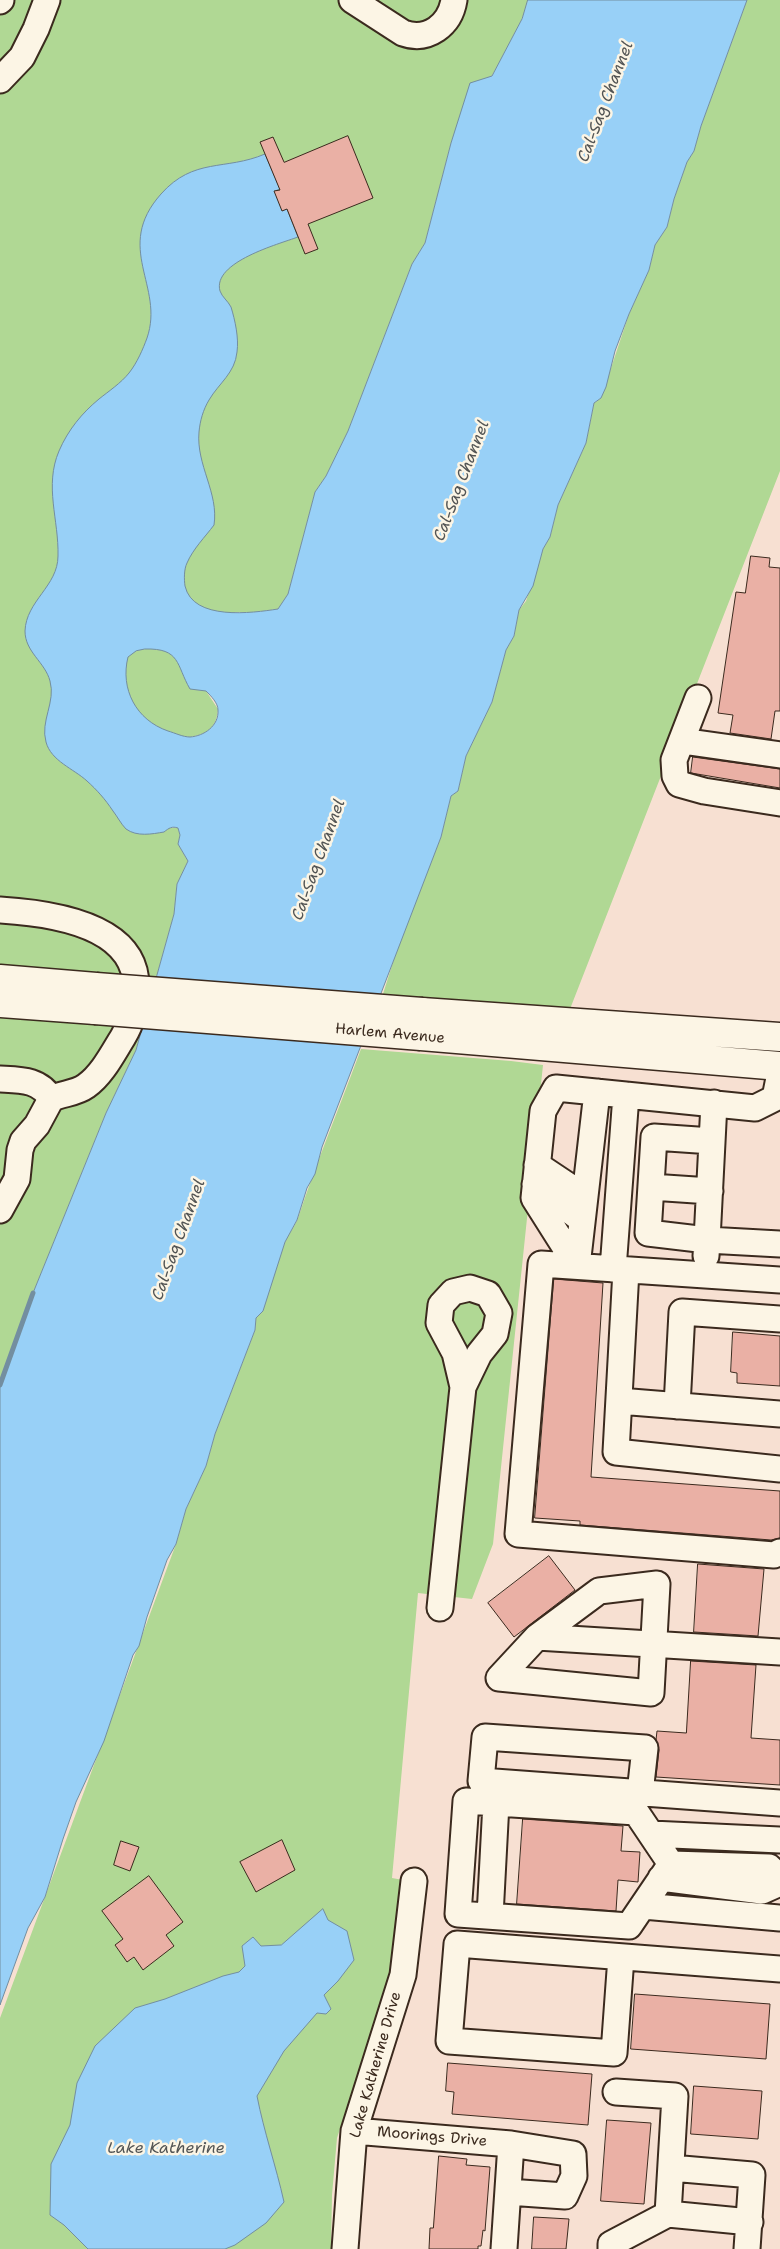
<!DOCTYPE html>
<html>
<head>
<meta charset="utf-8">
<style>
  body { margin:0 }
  canvas { display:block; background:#f7e0d2 }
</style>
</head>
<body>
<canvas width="780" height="2249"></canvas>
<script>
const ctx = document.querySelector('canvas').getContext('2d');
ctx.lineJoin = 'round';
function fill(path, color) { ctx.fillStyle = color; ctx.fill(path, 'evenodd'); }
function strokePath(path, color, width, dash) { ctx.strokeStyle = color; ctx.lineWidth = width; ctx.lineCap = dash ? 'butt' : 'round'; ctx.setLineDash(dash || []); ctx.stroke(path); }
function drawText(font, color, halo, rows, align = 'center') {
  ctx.font = font + ' "Shantell Sans",sans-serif'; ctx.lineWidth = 5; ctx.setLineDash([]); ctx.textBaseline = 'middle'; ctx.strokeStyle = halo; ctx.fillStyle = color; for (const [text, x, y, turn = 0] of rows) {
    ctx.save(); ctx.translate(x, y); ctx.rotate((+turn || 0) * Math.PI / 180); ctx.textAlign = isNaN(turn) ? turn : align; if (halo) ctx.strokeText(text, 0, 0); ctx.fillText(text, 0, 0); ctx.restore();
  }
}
fill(new Path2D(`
  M 0,0 L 528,0 L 522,19 L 497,67 L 451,143 L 425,243 L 412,264 L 348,431 L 326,476 L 315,492 L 288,594 L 278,609 L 251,613 L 235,612 L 206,691 L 218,709 C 216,729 208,733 191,737 L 168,828 L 178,828 L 180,835 L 178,844 L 188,861 L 177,884 L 174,914 L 136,1050 L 106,1113 L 33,1293 L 0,1385 Z
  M 747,0 L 780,0 L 780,471 L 570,1009 L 383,994 L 399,943 L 441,837 L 451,796 L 458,791 L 466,756 L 492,702 L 506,650 L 514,636 L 519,610 L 526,601 L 543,549 L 550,537 L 558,505 L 586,443 L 594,403 L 601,398 L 629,314 L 649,270 L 655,245 L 667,227 L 674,199 L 687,162 L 694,151 L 701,126 Z
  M 361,1049 L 511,1061 L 543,1065 L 493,1544 L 472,1599 L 418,1593 L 392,1878 L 403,1880 L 393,1967 L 337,2138 L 332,2195 L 331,2249 L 0,2249 L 0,2018 L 176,1544 L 186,1509 L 206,1466 L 215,1434 L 255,1330 L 256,1318 L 263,1311 C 270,1288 276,1264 285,1242 C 289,1233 295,1226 298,1218 C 317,1161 340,1106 361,1049 Z`), '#b0d894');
const water = new Path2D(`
  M 528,0 L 747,0 L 701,126 L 694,151 L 687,162 L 674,199 L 667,227 L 655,245 L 649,270 L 629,314 L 615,351 L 606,387 L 601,398 L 594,403 L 586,443 L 558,505 L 550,537 L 543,549 L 533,586 L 519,610 L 514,636 L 506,650 L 492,702 L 466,756 L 458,791 L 451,796 L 441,837 L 322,1147 L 315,1174 L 307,1188 L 297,1220 L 285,1242 L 263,1311 L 256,1318 L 255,1330 L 215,1434 L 206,1466 L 186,1509 L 176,1544 L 167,1560 L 147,1617 L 139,1646 L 133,1655 L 104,1741 L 76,1802 L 63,1839 L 45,1897 L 28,1928 L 0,2005 L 0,1385 L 33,1293 L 106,1113 L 136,1050 L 174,914 L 177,884 L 188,861 L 178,844 L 180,835 L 178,828 C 172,826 169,828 164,832 C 152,834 137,837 126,829 C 121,824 117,816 113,811 C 105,799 97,790 87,781 C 74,769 51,761 46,742 C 40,721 56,702 50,681 C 45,662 25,652 25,631 C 26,601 58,586 58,556 C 59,520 44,486 59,451 C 68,430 82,413 99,399 C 109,391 121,383 129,373 C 137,363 143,349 147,338 C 165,286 113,248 161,194 C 194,157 225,171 265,154 L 280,189 L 275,191 L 287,209 L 298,237 C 279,244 212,262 220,291 C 222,297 228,301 231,307 C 235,320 239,338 237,352 C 235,373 219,383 209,400 C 203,410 200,421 199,432 C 196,465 219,493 214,525 C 205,537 193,549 187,563 C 184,569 184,579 185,586 C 193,621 252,613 278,609 L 288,594 L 315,492 L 326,476 L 348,431 L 412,264 L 425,243 L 451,143 L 470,83 L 492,76 L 522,19 ZM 145,649 C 181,648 176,665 190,689 L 206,691 C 211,696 218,703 218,710 C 219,726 204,736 190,737 C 183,737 175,733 168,731 C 136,720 120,689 128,657 L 136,651 Z
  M 323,1909 L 328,1920 L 347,1931 L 354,1960 L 338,1981 L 324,1995 L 331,2009 L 326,2014 L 317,2013 L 284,2051 L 257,2096 C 264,2132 276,2166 284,2202 L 266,2223 L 235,2245 L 225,2249 L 88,2249 L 64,2225 L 50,2215 L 51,2164 L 70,2125 L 77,2083 L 95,2046 L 135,2008 L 165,1999 L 223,1976 L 239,1972 L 245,1966 L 242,1946 L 253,1937 L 261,1946 L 281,1945 Z`);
fill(water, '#98d0f7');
strokePath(water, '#738ea0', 1);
strokePath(new Path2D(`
  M 0,1385 L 33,1293`), '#738ea0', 5);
const building = new Path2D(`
  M 348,136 L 373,198 L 308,224 L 318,249 L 305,254 L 287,209 L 282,211 L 274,191 L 280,190 L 260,142 L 273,137 L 284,162 Z
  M 751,556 L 770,558 L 769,567 L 780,568 L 780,711 L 775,711 L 771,739 L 730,733 L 733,715 L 718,713 L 736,592 L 745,593 Z
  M 693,757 L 780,769 L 780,788 L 691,773 Z
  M 554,1279 L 603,1283 L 591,1477 L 780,1491 L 780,1538 L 771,1540 L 580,1525 L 580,1521 L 535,1518 Z
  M 733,1332 L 780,1336 L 780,1386 L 737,1383 L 737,1373 L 731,1372 Z
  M 549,1556 L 575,1590 L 514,1637 L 488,1603 Z
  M 698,1564 L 764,1569 L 758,1636 L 694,1632 Z
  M 691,1661 L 756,1665 L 751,1738 L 780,1740 L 780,1785 L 656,1777 L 659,1750 L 656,1740 L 657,1731 L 686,1733 Z
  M 523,1819 L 623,1826 L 621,1851 L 640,1852 L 638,1882 L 618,1880 L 616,1911 L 517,1904 Z
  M 282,1840 L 295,1870 L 256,1892 L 240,1862 Z
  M 121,1841 L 139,1847 L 130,1871 L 114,1865 Z
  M 149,1876 L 183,1922 L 166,1935 L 174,1946 L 143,1970 L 134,1957 L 127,1962 L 115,1945 L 123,1939 L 102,1911 Z
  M 635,1994 L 770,2004 L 766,2059 L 631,2049 Z
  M 448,2063 L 592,2074 L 588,2125 L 452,2114 L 454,2092 L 446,2091 Z
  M 694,2086 L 762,2091 L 758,2139 L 691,2134 Z
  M 607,2120 L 651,2123 L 644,2204 L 601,2201 Z
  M 439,2156 L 467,2159 L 466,2165 L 490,2167 L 485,2231 L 483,2230 L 481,2246 L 478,2246 L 478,2249 L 429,2249 L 430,2228 L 433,2228 Z
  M 534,2217 L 569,2219 L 566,2249 L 532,2249 Z`);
fill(building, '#eab0a5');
strokePath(building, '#3b2a1e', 1);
const minor = new Path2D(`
  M 352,0 L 403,33 C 428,42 450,25 454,0
  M 0,1 L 1,0
  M 0,80 L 22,57 L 36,29 L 47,0
  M 698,698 L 674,760 L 675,776 L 679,784 L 704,791 L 780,803
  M 682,741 L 780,755
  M 0,910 C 49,913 139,924 136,990 C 136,1007 132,1022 123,1037 C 113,1053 102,1075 86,1086 C 75,1094 62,1093 51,1099 L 37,1125 L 23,1141 L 20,1150 L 17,1179 L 0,1210
  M 0,1079 C 20,1080 40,1079 51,1099
  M 712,1141 L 654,1137 L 648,1233 L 707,1240 L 714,1103
  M 537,1165 L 585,1197
  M 535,1184 L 582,1220
  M 651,1187 L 710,1191
  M 706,1256 L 707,1240 L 780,1244
  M 577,1266 L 534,1198 L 543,1111 L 556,1088 L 755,1108 L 775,1098 L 780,1073
  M 577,1266 L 597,1092
  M 613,1269 L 626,1095
  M 626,1270 L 616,1452 L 780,1469
  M 780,1280 L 541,1264 L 518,1534 L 774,1555 L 780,1552
  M 619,1401 L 780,1414
  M 677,1406 L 682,1312 L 780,1319
  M 440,1608 L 463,1387 L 479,1354 L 495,1334 L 499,1313 L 488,1294 L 470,1288 L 453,1292 L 441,1305 L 439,1323 L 455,1353 L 463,1387
  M 537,1637 L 599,1591 L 657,1584 L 651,1693 L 499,1678 L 537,1637 L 780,1652
  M 640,1793 L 645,1748 L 485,1737 L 481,1781 L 780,1803
  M 466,1801 L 636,1812 L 671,1864 L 629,1926 L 458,1914 Z
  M 651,1834 L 780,1840
  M 671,1864 L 769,1867 L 780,1878
  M 661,1878 L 762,1891 L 780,1883
  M 643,1906 L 780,1918
  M 490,1916 L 496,1803
  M 621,1957 L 614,2053 L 449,2041 L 457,1944 L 780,1969
  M 616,2092 L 675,2096 L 668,2214
  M 354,2131 L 511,2144 L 573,2154 L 574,2176 L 565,2196 L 508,2192
  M 671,2168 L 752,2175 L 747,2249
  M 345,2249 L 354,2131 L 403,1975 L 414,1881
  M 504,2249 L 511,2144
  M 611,2249 L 611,2244 L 668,2214 L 750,2222`);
const major = new Path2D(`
  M 0,979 L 96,987
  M 0,1003 L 95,1010
  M 422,1012 L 780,1037
  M 421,1036 L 780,1066`);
strokePath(minor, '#3b2a1e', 29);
strokePath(major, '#3b2a1e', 31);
strokePath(minor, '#fcf5e5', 25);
strokePath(major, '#fcf5e5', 28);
const majorBridge = new Path2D(`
  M 96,987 L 422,1012
  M 95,1010 L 421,1036`);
strokePath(majorBridge, '#3b2a1e', 31, []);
strokePath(majorBridge, '#fcf5e5', 28);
drawText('15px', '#3b2a1e', '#fcf5e5', [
  ["Harlem Avenue",390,1034,5],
  ["Lake Katherine Drive",376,2065,-74],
  ["Moorings Drive",432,2137,5]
]);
drawText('italic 16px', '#525454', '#fcf5e5', [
  ["Cal-Sag Channel",606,102,-69],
  ["Cal-Sag Channel",462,481,-69],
  ["Cal-Sag Channel",319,860,-70],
  ["Cal-Sag Channel",179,1240,-70],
  ["Lake Katherine",166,2149]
]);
</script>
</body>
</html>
